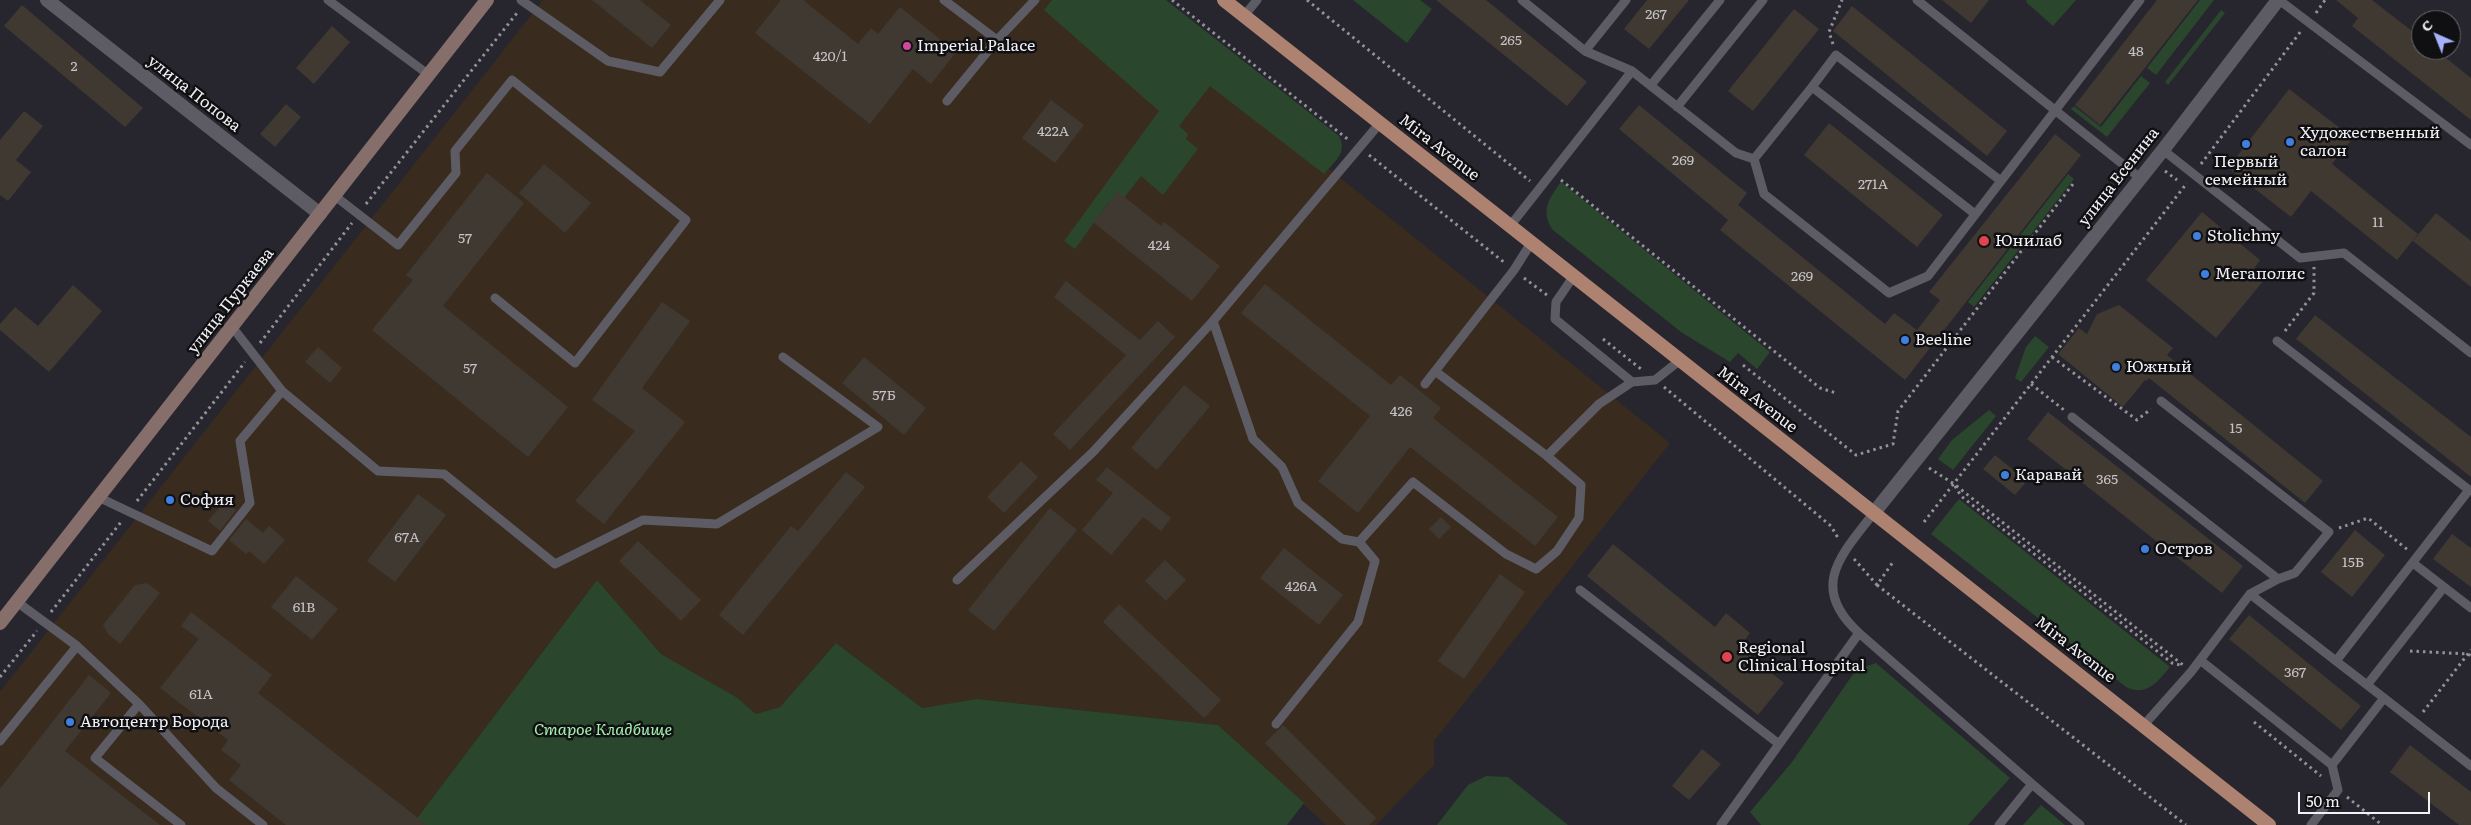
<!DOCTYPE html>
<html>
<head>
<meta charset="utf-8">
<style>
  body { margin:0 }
  #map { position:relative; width:2471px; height:825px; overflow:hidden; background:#27262e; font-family:Literata,serif }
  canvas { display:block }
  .north { position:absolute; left:2411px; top:10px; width:50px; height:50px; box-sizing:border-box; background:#101013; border:1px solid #6a6a6e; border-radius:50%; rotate:316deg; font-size:14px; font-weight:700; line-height:20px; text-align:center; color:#f2f1f6 }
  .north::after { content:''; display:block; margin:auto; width:18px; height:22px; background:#a5b1fc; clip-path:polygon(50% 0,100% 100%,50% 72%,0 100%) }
  .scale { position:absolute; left:2298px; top:792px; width:132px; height:22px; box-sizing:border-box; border:2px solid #f2f1f6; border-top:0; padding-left:6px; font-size:15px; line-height:18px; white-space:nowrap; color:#f2f1f6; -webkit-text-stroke:4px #101013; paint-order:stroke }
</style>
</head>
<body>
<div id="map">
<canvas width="2471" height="825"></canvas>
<div class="north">С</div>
<div class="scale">50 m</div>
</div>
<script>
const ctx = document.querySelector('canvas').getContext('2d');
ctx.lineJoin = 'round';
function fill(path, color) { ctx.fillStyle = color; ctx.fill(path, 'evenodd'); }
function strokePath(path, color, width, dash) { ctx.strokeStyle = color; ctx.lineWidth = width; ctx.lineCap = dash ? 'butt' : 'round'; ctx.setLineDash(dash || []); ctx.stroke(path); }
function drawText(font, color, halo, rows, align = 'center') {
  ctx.font = font + ' Literata,serif'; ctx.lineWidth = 5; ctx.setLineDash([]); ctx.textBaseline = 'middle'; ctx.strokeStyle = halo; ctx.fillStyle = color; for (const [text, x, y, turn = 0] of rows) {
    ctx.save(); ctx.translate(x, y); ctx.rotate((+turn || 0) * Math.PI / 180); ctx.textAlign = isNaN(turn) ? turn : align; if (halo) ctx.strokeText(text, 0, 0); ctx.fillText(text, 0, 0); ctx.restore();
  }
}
fill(new Path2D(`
  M 543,0 L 1119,0 L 1670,443 L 1434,741 L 1434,765 L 1376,825 L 1326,825 L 1218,725 L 977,699 L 922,708 L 836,643 L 780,707 L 756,714 L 736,697 L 661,654 L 597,580 L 412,825 L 0,825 L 0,692 Z`), '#392c1e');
fill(new Path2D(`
  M 1052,0 L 1166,0 L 1339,136 C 1348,153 1334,162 1324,174 L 1210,86 L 1179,126 L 1188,134 L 1186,139 L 1198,149 L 1163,195 L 1141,176 L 1116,208 L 1108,203 L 1075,249 L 1064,241 L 1159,111 L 1044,10 Z
  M 1353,0 L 1420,0 L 1432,9 L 1407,43 Z
  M 2027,0 L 2076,0 L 2053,26 L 2026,2 Z
  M 2200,0 L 2214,0 L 2156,75 L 2147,68 Z
  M 2221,10 L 2225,13 L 2168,85 L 2165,82 Z
  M 2141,76 L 2150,83 L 2107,137 L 2071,109 L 2074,106 L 2101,127 Z
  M 2068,174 L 2074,179 L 1974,307 L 1968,302 Z
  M 1561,182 L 1770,352 L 1757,369 L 1738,353 L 1730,362 L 1681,332 L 1553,230 C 1540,212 1549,198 1561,182 Z
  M 2035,336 L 2049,347 L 2021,382 L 2015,378 L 2026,347 Z
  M 1989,410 L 1996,416 L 1953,470 L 1938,459 L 1952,440 Z
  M 1959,499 L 2170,667 C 2158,681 2147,697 2126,687 L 1931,534 Z
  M 597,580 L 661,654 L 736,697 L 756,714 L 780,707 L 836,643 L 922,708 L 977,699 L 1218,725 L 1304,803 L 1287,825 L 412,825 Z
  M 1876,663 L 2010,778 L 1968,825 L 1761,825 L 1750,812 L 1792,762 L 1856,670 Z
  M 1486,776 L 1508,777 L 1568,825 L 1437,825 L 1468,785 Z
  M 2041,805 L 2065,825 L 2023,825 Z`), '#2a462d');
fill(new Path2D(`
  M 592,0 L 640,0 L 671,25 L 652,48 Z
  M 781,0 L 803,0 L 858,44 L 871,28 L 878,34 L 900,7 L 956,52 L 931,84 L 913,69 L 870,124 L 755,33 Z
  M 1436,0 L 1486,0 L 1587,82 L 1567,106 Z
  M 1647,0 L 1689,0 L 1649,49 L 1624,29 Z
  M 1942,0 L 1989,0 L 1971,23 Z
  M 2157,0 L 2198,0 L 2100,125 L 2075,105 Z
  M 2336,0 L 2372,0 L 2421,38 L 2421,50 L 2436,50 L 2471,78 L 2471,120 L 2352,26 L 2358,18 Z
  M 22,5 L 143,108 L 125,127 L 4,26 Z
  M 1852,6 L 2007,131 L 1987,156 L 1833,31 Z
  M 1794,9 L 1819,29 L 1753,111 L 1728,91 Z
  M 332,26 L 350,42 L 314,84 L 296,68 Z
  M 2289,89 L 2353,138 L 2332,164 L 2418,234 L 2397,260 L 2311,191 L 2291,217 L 2228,168 Z
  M 1051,100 L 1084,125 L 1055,163 L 1022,138 Z
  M 286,104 L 301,117 L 275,147 L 260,134 Z
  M 1639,105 L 1747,193 L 1738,205 L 1885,324 L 1894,313 L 1917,330 L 1940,300 L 1929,292 L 2055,134 L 2081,155 L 1905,380 L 1720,230 L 1728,220 L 1619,129 Z
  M 24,111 L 43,126 L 16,160 L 31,172 L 8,201 L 0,195 L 0,140 Z
  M 1829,123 L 1943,215 L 1917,247 L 1804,155 Z
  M 544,164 L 591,203 L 565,233 L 519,193 Z
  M 487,173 L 524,203 L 443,306 L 568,407 L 528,457 L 372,330 L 413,280 L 406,275 Z
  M 1118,192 L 1161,226 L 1164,222 L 1220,266 L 1192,301 L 1093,222 Z
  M 2202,212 L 2260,260 L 2253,270 L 2265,279 L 2216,338 L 2146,280 Z
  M 2436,213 L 2471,241 L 2471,287 L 2413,241 Z
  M 1066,281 L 1140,340 L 1158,321 L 1175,337 L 1070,450 L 1053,434 L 1126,355 L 1054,297 Z
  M 1265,284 L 1391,385 L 1400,375 L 1441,408 L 1433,418 L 1558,517 L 1535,546 L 1410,447 L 1358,513 L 1318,481 L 1370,416 L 1241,313 Z
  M 73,285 L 102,311 L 49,372 L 0,330 L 0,324 L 15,307 L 38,326 Z
  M 662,302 L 690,321 L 642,388 L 685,422 L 604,524 L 575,501 L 635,431 L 592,400 Z
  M 2119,305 L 2173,348 L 2167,355 L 2323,481 L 2305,503 L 2149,378 L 2146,381 L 2145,380 L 2123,407 L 2058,354 L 2079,328 L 2087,334 L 2097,314 Z
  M 2315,315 L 2471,437 L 2471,477 L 2296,339 Z
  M 318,347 L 342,368 L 330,383 L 305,362 Z
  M 864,357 L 926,408 L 904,435 L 842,383 Z
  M 1184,385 L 1210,406 L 1157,470 L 1131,448 Z
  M 2048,412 L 2243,566 L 2222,593 L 2027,439 Z
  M 1995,455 L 2027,481 L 2015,495 L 1983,469 Z
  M 1021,461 L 1038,477 L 1004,513 L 987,497 Z
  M 1107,467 L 1171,518 L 1161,531 L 1143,517 L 1111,555 L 1082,530 L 1113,493 L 1096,480 Z
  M 846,472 L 865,487 L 743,635 L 719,615 L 791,526 L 798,531 Z
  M 418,494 L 446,515 L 395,582 L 367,561 Z
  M 225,501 L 236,510 L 220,531 L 208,521 Z
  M 1050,508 L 1077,530 L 994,631 L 968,610 Z
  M 1441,517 L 1451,527 L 1439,539 L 1429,529 Z
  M 246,519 L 263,533 L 269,526 L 285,540 L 264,564 L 249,551 L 246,554 L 229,540 Z
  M 2355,530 L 2385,555 L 2352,597 L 2321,572 Z
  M 2452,534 L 2471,548 L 2471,587 L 2433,559 Z
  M 638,541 L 701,600 L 681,621 L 619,561 Z
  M 1613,544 L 1715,627 L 1726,613 L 1750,633 L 1740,647 L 1784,683 L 1758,715 L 1587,576 Z
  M 1284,548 L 1343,595 L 1319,625 L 1260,578 Z
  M 1165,560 L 1186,580 L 1166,601 L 1145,581 Z
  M 1500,574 L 1525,592 L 1464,679 L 1438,661 Z
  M 296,576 L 338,609 L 312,640 L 271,607 Z
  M 147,583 L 160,593 L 120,644 L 108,634 L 103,625 L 135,585 Z
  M 1119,604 L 1221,700 L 1204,718 L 1103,622 Z
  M 191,612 L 272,675 L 258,693 L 427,825 L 286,825 L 229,780 L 241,765 L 221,750 L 228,740 L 160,688 L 199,639 L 181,626 Z
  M 2249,615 L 2361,706 L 2341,730 L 2229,639 Z
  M 89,675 L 111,693 L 65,751 L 160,825 L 0,825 L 0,789 Z
  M 1283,725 L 1376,818 L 1369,825 L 1346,825 L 1265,743 Z
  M 2410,745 L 2471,792 L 2471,825 L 2459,825 L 2390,772 Z
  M 1702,749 L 1721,764 L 1689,800 L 1672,786 Z`), '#3f3932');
strokePath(new Path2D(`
  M 1172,0 L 1350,141
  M 1307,0 L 1530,181
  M 2316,13 L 2325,0
  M 1833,44 L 1829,32 L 1842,0
  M 1369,155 L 1505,263
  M 2201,164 L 2301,31
  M 2165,171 L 2177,180
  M 1561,180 L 1820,388 L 1836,393
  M 366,204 L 517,13
  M 1524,278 L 1547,295
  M 2285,331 L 2314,293 L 2314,267
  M 1603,339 L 1641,369
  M 260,343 L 352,223
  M 2052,357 L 2137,420 L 2151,409
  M 1743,365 L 1856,455 L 1893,444 L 1898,411 L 2073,184
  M 2031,384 L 2064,410
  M 1664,387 L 1831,526 L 1838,538
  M 1929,468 L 1954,484 L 2183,665
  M 1955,486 L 1961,496 L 2172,663 L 2180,665
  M 137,501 L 245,362
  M 1924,522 L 2187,183
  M 2339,528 L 2368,518 L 2408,550
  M 1854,559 L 1877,585 L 1893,562
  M 1877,585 L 2186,825
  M 51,612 L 121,522
  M 2410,651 L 2468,654 L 2471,656
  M 0,677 L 37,631
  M 2423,712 L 2471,650
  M 2254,722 L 2321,776
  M 2347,797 L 2382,825`), '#939299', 3, [2.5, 4]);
strokePath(new Path2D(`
  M 328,0 L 429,75
  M 521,0 L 608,61 L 660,72 L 720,0
  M 944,0 L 997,40
  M 1522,0 L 1585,51 L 1632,71
  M 1917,0 L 2140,178
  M 2279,0 L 2471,145
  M 1244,16 L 1257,0
  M 1585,51 L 1626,0
  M 1651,85 L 1720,0
  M 1812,87 L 1836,55 L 2001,181
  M 947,101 L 997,40 L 1035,0
  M 1677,107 L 1763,0
  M 1380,123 L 1213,321 L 1253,439 L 1282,467 L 1298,503 L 1342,539 L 1359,542 L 1413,482 L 1506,554 L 1536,569 L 1557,551 L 1579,518 L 1581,485 L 1547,456 L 1599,404 L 1632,382 L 1655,380 L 1679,361
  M 2163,150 L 2300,258 L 2344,253 L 2471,353
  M 1754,159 L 1812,87 L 1975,214
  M 335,196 L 398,245 L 456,173 L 455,151 L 512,80 L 686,220 L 575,363 L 495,298
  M 1510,226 L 1632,71 L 1736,153 L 1754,159 L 1764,194 L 1889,293 L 1928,276 L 2140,0
  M 1573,277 L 1556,302 L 1555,319 L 1632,382
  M 233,328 L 282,391 L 378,471 L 444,474 L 555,564 L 643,520 L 717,524 L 878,427 L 783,357
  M 2277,341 L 2469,490 L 2336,661 L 2384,698 L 2332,765
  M 1435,371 L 1547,456
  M 1425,384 L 1514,270 L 1531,243
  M 2161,401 L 2329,532 L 2295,573 L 2278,579
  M 2072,417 L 2278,579 L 2250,594 L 2191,672 L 2143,726
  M 98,497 L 212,551 L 250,503 L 240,441 L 282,391
  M 1873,514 C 1840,556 1809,588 1859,633 L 2032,784 L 1999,825
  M 2413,563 L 2471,608
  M 957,580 L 1093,452 L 1213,321
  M 1580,590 L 1779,744
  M 2250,594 L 2336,661
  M 17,602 L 77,646 L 139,704 L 216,788 L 263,825
  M 2200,660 L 2332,765 L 2338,790 L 2311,825
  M 2367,685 L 2444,587
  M 2384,698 L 2471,766
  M 139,704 L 95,758 L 181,825
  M 1276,724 L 1358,622 L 1375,561 L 1359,542
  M 0,741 L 77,646
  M 2032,784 L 2080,825
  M 1721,825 L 1859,633`), '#5d5c65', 9);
strokePath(new Path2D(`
  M 47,0 L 320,214`), '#5d5c65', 14);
strokePath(new Path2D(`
  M 1873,514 L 2163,150 L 2278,0`), '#5d5c65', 14);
strokePath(new Path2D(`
  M 0,623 L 487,0`), '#866f6a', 14);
strokePath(new Path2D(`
  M 1224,0 L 2269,825`), '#ae8270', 14);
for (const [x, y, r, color] of [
  [907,46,5,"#d1479c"],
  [2290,142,5,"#3f7fe0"],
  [2246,144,5,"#3f7fe0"],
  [2197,236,5,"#3f7fe0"],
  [1984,241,6,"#e0444e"],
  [2205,274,5,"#3f7fe0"],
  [1905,340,5,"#3f7fe0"],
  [2116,367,5,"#3f7fe0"],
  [2005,475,5,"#3f7fe0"],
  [170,500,5,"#3f7fe0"],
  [2145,549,5,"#3f7fe0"],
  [1727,657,6,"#e0444e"],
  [70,722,5,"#3f7fe0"]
]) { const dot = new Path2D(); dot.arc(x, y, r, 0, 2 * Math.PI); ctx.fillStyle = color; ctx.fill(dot); strokePath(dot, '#101013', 2); }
drawText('14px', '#c5c3c5', null, [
  ["267",1656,15],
  ["265",1511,41],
  ["48",2136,52],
  ["420/1",830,57],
  ["2",74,67],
  ["422А",1053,132],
  ["269",1683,161],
  ["271А",1873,185],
  ["11",2378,223],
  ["57",465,239],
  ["424",1159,246],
  ["269",1802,277],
  ["57",470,369],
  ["57Б",884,396],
  ["426",1401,412],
  ["15",2236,429],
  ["365",2107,480],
  ["67А",407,538],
  ["15Б",2353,563],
  ["426А",1301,587],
  ["61В",304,608],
  ["367",2295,673],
  ["61А",201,695]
]);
drawText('16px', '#f2f1f6', '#101013', [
  ["Imperial Palace",917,46],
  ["Художественный",2300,133],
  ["салон",2300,151],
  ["Первый",2246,162,"center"],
  ["семейный",2246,180,"center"],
  ["Stolichny",2207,236],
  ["Юнилаб",1995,241],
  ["Мегаполис",2215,274],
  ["Beeline",1915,340],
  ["Южный",2126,367],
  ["Каравай",2015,475],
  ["София",180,500],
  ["Остров",2155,549],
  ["Regional",1738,648],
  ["Clinical Hospital",1738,666],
  ["Автоцентр Борода",80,722]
], 'left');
drawText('16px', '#f2f1f6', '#101013', [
  ["улица Попова",194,94,38],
  ["Mira Avenue",1439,148,38],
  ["улица Есенина",2119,177,-52],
  ["улица Пуркаева",231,301,-52],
  ["Mira Avenue",1757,400,38],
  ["Mira Avenue",2075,650,38]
]);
drawText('italic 16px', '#a6f1ae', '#101013', [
  ["Старое Кладбище",603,730]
]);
</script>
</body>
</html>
